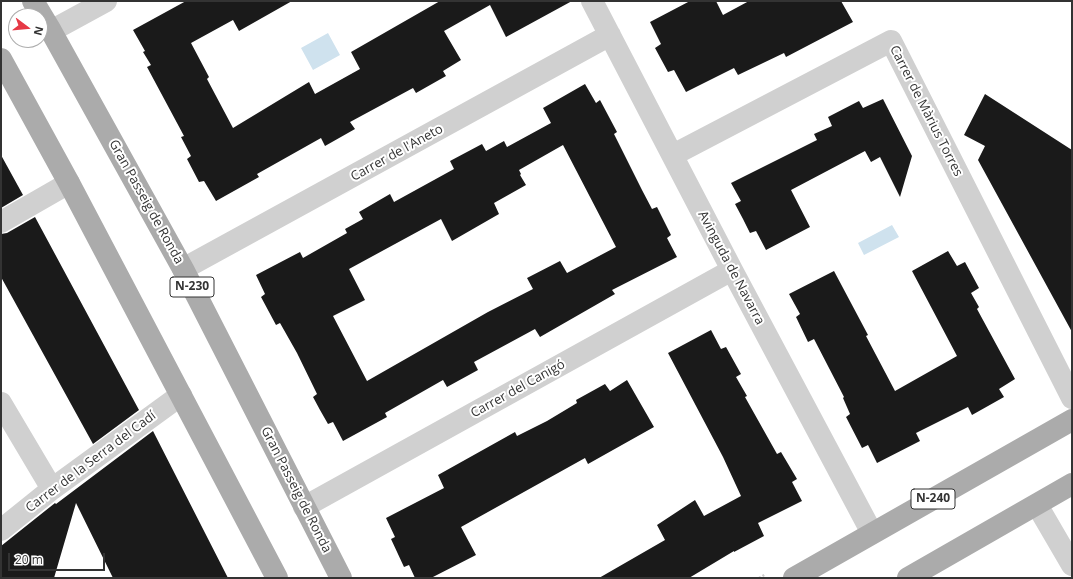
<!DOCTYPE html>
<html>
<head>
<meta charset="utf-8">
<style>
  body { margin:0 }
  #map { position:relative; width:1073px; height:579px; overflow:hidden; background:#fff; font-family:"Open Sans",sans-serif }
  canvas { display:block }
  .frame { position:absolute; inset:0; border:2px solid #333; pointer-events:none }
  .north { position:absolute; left:8px; top:8px; width:40px; height:40px; box-sizing:border-box; background:#fff; border:1px solid #adadad; border-radius:50%; rotate:106deg; font-size:11px; font-weight:700; line-height:16px; text-align:center; color:#333 }
  .north::after { content:''; display:block; margin:auto; width:14px; height:18px; background:#e63946; clip-path:polygon(50% 0,100% 100%,50% 72%,0 100%) }
  .scale { position:absolute; left:8px; top:553px; width:97px; height:18px; box-sizing:border-box; border:2px solid #333; border-top:0; padding-left:5px; font-size:12px; line-height:14px; white-space:nowrap; color:#333; -webkit-text-stroke:3px #fff; paint-order:stroke }
</style>
</head>
<body>
<div id="map">
<canvas width="1073" height="579"></canvas>
<div class="frame"></div>
<div class="north">N</div>
<div class="scale">20 m</div>
</div>
<script>
const ctx = document.querySelector('canvas').getContext('2d');
ctx.lineJoin = 'round';
function fill(path, color) { ctx.fillStyle = color; ctx.fill(path, 'evenodd'); }
function strokePath(path, color, width, dash) { ctx.strokeStyle = color; ctx.lineWidth = width; ctx.lineCap = dash ? 'butt' : 'round'; ctx.setLineDash(dash || []); ctx.stroke(path); }
function drawText(font, color, halo, rows, align = 'center') {
  ctx.font = font + ' "Open Sans",sans-serif'; ctx.lineWidth = 4; ctx.setLineDash([]); ctx.textBaseline = 'middle'; ctx.strokeStyle = halo; ctx.fillStyle = color; for (const [text, x, y, turn = 0] of rows) {
    ctx.save(); ctx.translate(x, y); ctx.rotate((+turn || 0) * Math.PI / 180); ctx.textAlign = isNaN(turn) ? turn : align; if (halo) ctx.strokeText(text, 0, 0); ctx.fillText(text, 0, 0); ctx.restore();
  }
}
fill(new Path2D(`
  M 328,33 L 340,55 L 313,70 L 301,48 Z
  M 892,225 L 899,237 L 864,255 L 858,243 Z`), '#cfe2ee');
fill(new Path2D(`
  M 186,1 L 292,1 L 239,31 L 233,20 L 191,43 L 209,77 L 207,79 L 233,128 L 309,82 L 315,94 L 360,69 L 351,52 L 440,1 L 572,1 L 506,37 L 490,5 L 444,31 L 461,60 L 443,71 L 446,76 L 416,93 L 413,88 L 350,122 L 355,129 L 325,146 L 321,138 L 257,174 L 259,177 L 216,201 L 204,181 L 199,182 L 187,159 L 191,156 L 181,137 L 184,136 L 147,67 L 151,65 L 143,52 L 145,51 L 133,30 Z
  M 690,1 L 716,1 L 723,15 L 749,1 L 841,1 L 853,22 L 786,57 L 784,53 L 738,75 L 734,68 L 686,92 L 674,70 L 668,72 L 655,48 L 661,44 L 650,22 Z
  M 585,84 L 596,103 L 600,100 L 617,132 L 614,134 L 642,190 L 652,209 L 657,207 L 671,235 L 667,238 L 677,257 L 612,290 L 615,294 L 540,337 L 535,329 L 474,362 L 478,370 L 447,387 L 443,380 L 385,413 L 387,417 L 343,441 L 333,422 L 328,424 L 320,410 L 313,397 L 317,394 L 297,353 L 280,323 L 276,325 L 261,297 L 265,294 L 256,275 L 300,252 L 303,258 L 347,233 L 345,229 L 363,219 L 359,212 L 390,194 L 394,202 L 454,169 L 450,161 L 482,144 L 486,151 L 504,141 L 507,147 L 551,123 L 543,108 ZM 563,145 L 616,247 L 567,273 L 560,261 L 527,278 L 533,289 L 488,312 L 367,381 L 333,316 L 365,300 L 349,269 L 441,219 L 452,241 L 499,214 L 494,203 L 526,185 L 520,175 L 521,174 L 519,170 Z
  M 985,94 L 1072,150 L 1072,332 L 978,160 L 985,146 L 964,135 Z
  M 883,99 L 912,156 L 900,197 L 880,157 L 871,162 L 865,151 L 791,190 L 810,227 L 766,250 L 756,231 L 750,233 L 743,219 L 735,204 L 741,201 L 731,183 L 817,140 L 814,134 L 832,126 L 828,117 L 859,101 L 863,108 Z
  M 1,155 L 23,195 L 1,208 Z
  M 35,217 L 139,410 L 93,444 L 1,277 L 1,234 L 7,233 Z
  M 948,251 L 957,266 L 965,262 L 979,288 L 971,293 L 979,307 L 977,309 L 1015,379 L 999,389 L 1004,397 L 972,415 L 968,407 L 916,433 L 920,441 L 877,463 L 868,445 L 862,448 L 846,417 L 850,414 L 843,398 L 844,397 L 814,339 L 808,342 L 796,317 L 800,314 L 789,294 L 834,271 L 868,335 L 866,336 L 895,391 L 957,356 L 912,271 Z
  M 711,330 L 721,349 L 726,347 L 741,374 L 736,377 L 747,396 L 745,397 L 777,454 L 781,452 L 797,479 L 792,482 L 802,501 L 758,523 L 764,536 L 734,552 L 734,551 L 689,578 L 599,578 L 665,540 L 657,525 L 695,500 L 704,516 L 741,496 L 723,457 L 668,353 Z
  M 627,380 L 654,427 L 588,464 L 585,458 L 461,527 L 476,555 L 431,578 L 415,578 L 409,565 L 404,567 L 391,539 L 395,537 L 386,518 L 444,488 L 438,475 L 515,432 L 517,436 L 547,421 L 577,403 L 576,400 L 605,384 L 610,391 Z
  M 153,431 L 228,578 L 113,578 L 76,503 L 54,578 L 1,578 L 1,546 L 50,507 L 55,503 L 56,504 Z`), '#1a1a1a');
strokePath(new Path2D(`
  M 759,578 L 766,574`), '#cdcdcd', 2.5, [2, 2]);
strokePath(new Path2D(`
  M 592,1 L 732,270 L 872,533
  M 51,31 L 106,1
  M 673,155 L 891,41 L 1072,398
  M 1,222 L 69,183
  M 183,269 L 610,35
  M 1,403 L 52,489
  M 1037,505 L 1072,565
  M 304,507 L 732,270
  M 1,530 L 52,489 L 181,395`), '#d0d0d0', 22);
strokePath(new Path2D(`
  M 33,1 L 51,31 L 183,269 L 341,578
  M 1,59 L 69,183 L 277,578
  M 794,578 L 1072,420
  M 908,578 L 1072,484`), '#ababab', 22);
for (const [x, y, w] of [
  [192,287,44],
  [933,499,44]
]) { const box = new Path2D(); box.roundRect(x - w / 2, y - 10, w, 20, 3); ctx.fillStyle = '#fff'; ctx.fill(box); strokePath(box, '#333', 1); }
drawText('bold 12px', '#333', null, [
  ["N-230",192,287],
  ["N-240",933,499]
]);
drawText('13px', '#333', '#fff', [
  ["Carrer de Màrius Torres",926,111,63],
  ["Carrer de l'Aneto",397,153,-29],
  ["Gran Passeig de Ronda",146,202,61],
  ["Avinguda de Navarra",731,268,62],
  ["Carrer del Canigó",518,389,-29],
  ["Carrer de la Serra del Cadí",91,462,-37],
  ["Gran Passeig de Ronda",296,490,63]
]);
</script>
</body>
</html>
